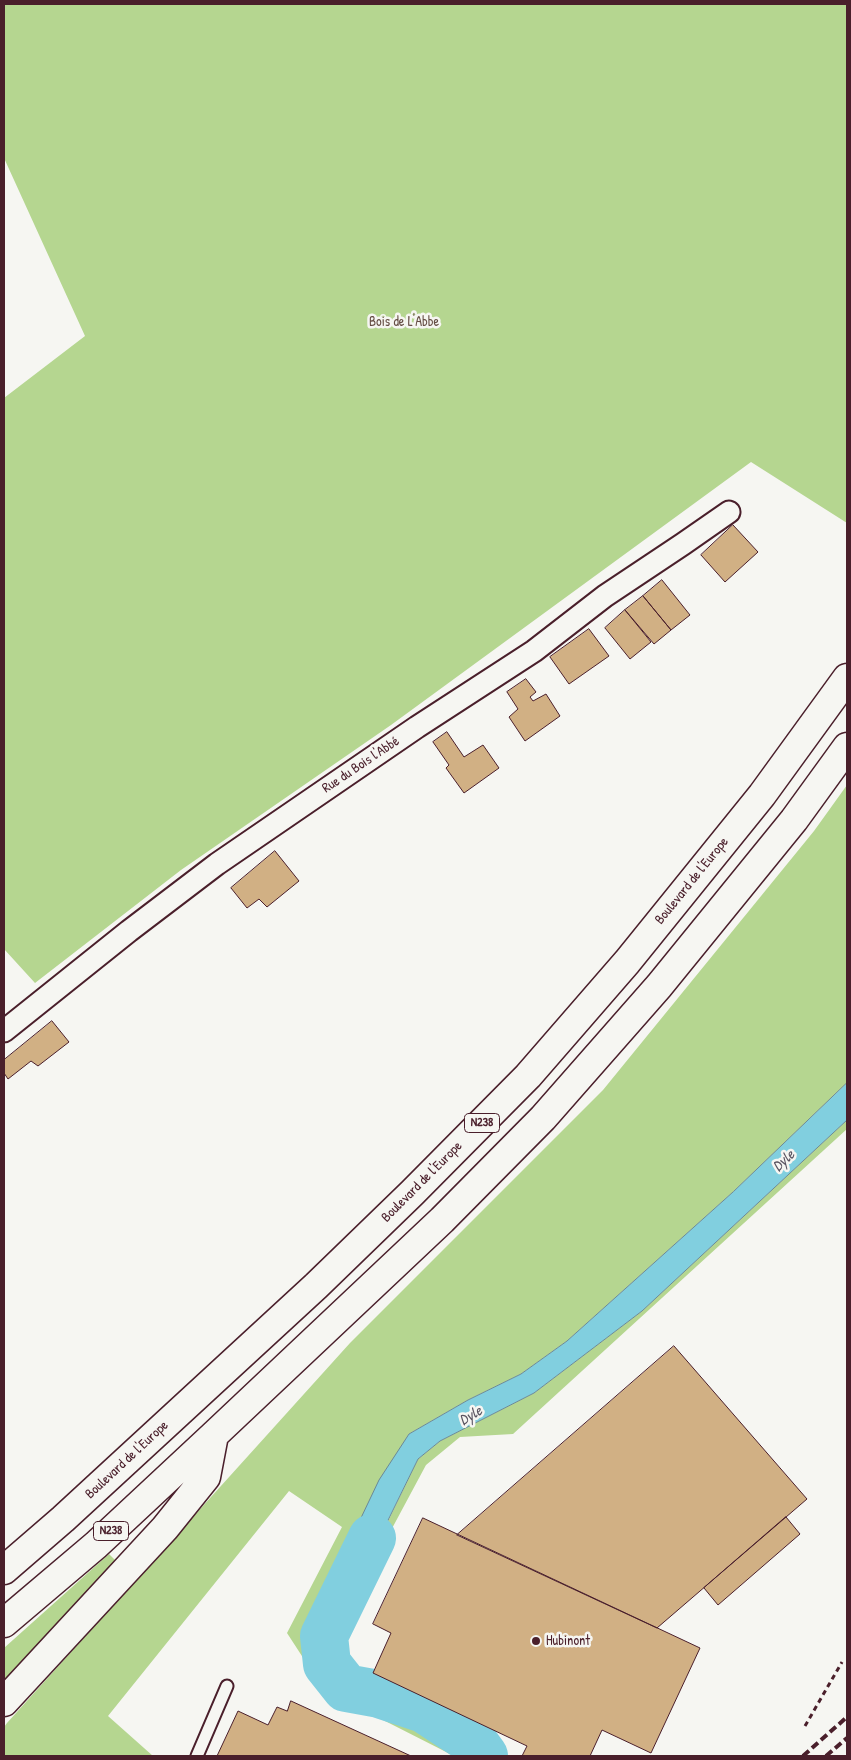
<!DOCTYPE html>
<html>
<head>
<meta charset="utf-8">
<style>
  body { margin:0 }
  #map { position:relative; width:851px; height:1760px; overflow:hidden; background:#f6f6f2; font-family:"Patrick Hand",sans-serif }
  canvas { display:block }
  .frame { position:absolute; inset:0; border:5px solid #4a1f2b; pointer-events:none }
</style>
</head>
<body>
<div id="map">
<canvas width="851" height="1760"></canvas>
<div class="frame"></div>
</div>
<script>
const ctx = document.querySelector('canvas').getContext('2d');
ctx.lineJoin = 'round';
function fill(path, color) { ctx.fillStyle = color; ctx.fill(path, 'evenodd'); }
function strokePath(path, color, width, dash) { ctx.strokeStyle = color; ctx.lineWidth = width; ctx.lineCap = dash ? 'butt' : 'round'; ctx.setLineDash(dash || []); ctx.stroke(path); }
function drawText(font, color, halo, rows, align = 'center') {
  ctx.font = font + ' "Patrick Hand",sans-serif'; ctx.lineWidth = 5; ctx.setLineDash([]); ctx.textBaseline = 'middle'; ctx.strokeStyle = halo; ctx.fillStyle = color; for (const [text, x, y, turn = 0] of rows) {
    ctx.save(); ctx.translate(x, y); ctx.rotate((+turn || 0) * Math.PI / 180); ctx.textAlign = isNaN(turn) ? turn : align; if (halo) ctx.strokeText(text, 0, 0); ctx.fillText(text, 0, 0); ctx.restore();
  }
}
fill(new Path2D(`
  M 4,4 L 847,4 L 847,523 L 751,462 L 391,725 L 181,870 L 35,983 L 4,949 L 4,398 L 85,336 L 4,158 Z
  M 847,785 L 847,1083 L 733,1192 L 567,1341 L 521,1374 L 468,1400 L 409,1434 L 331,1581 L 349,1602 L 418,1459 L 440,1441 L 534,1393 L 642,1311 L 847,1120 L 847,1129 L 513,1434 L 460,1437 L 426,1465 L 359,1590 L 343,1652 L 346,1662 L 357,1674 L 497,1741 L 508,1756 L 454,1756 L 324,1690 L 287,1633 L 342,1527 L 289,1491 L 108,1716 L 153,1756 L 4,1756 L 4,1727 L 7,1723 L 350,1343 L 603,1090 L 814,831 Z
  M 109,1554 L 117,1562 L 4,1688 L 4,1648 Z`), '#b5d690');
const water = new Path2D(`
  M 847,1083 L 847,1120 L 642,1311 L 534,1393 L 440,1441 L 418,1459 L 348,1602 L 331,1581 L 379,1480 L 409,1434 L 468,1400 L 521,1374 L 567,1341 L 733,1192 Z`);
fill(water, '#81cfdf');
strokePath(water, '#6b8997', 1);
strokePath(new Path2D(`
  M 372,1538 L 324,1636 L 327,1664 L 346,1688 L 379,1694 L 424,1709 L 473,1741 L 484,1756`), '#81cfdf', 48);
const building = new Path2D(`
  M 733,525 L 758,552 L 725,582 L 701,555 Z
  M 662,580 L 690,615 L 671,630 L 643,596 Z
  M 643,596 L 671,630 L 654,644 L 625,610 Z
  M 625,610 L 651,642 L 630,659 L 605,628 Z
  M 589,629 L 609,656 L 569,684 L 550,657 Z
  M 526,679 L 536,692 L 530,697 L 533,701 L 546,694 L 560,716 L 525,741 L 509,717 L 518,709 L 507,692 Z
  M 447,732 L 464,757 L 483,745 L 499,768 L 464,793 L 446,768 L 449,765 L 433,742 Z
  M 275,851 L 299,881 L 267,907 L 259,899 L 247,908 L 231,888 Z
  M 52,1021 L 69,1042 L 38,1066 L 31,1061 L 8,1079 L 4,1073 L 4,1060 Z
  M 674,1346 L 807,1499 L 657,1628 L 457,1535 Z
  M 786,1517 L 800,1534 L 718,1605 L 704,1588 Z
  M 423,1518 L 700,1648 L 651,1753 L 602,1730 L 590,1756 L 522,1756 L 527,1746 L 373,1673 L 391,1633 L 373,1624 Z
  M 291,1701 L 411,1756 L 217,1756 L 238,1711 L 268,1725 L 277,1707 L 287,1711 Z`);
fill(building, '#d1b084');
strokePath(building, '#4a1f2b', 1);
const lane = new Path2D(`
  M 197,1756 L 227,1686`);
const street = new Path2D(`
  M 4,1031 L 129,931 L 217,864 L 417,727 L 534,651 L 605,596 L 683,544 L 729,512`);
const highway = new Path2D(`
  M 4,1570 L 63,1519 L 316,1286 L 412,1193 L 528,1076 L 627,962 L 762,795 L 847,678
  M 4,1623 L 96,1545 L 214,1435 L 442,1220 L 543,1118 L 659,986 L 794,820 L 847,747
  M 4,1702 L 165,1528 L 206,1477 L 214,1435`);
strokePath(lane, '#4a1f2b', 15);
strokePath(street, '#4a1f2b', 25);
strokePath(highway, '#4a1f2b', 31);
strokePath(new Path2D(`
  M 805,1726 L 842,1662`), '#4a1f2b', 3, [5, 4]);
strokePath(lane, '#f6f6f2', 11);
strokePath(street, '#f6f6f2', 21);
strokePath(highway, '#f6f6f2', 28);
strokePath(new Path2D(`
  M 803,1756 L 847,1717
  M 826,1756 L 847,1738`), '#4a1f2b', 4, [8, 4]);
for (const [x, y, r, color] of [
  [536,1641,5,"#4a1f2b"]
]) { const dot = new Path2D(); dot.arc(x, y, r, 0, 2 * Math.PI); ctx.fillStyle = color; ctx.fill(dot); strokePath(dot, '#f6f6f2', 2); }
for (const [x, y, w] of [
  [482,1123,35],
  [111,1531,35]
]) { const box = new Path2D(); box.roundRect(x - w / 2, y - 9.5, w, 19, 4); ctx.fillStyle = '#f6f6f2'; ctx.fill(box); strokePath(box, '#4a1f2b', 1); }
drawText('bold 12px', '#4a1f2b', null, [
  ["N238",482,1123],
  ["N238",111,1531]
]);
drawText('14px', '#654d44', '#f6f6f2', [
  ["Bois de L'Abbe",404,322]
]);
drawText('14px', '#4a1f2b', '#f6f6f2', [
  ["Rue du Bois l'Abbé",361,765,-34],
  ["Boulevard de l'Europe",692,881,-51],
  ["Boulevard de l'Europe",422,1182,-45],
  ["Boulevard de l'Europe",127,1460,-43]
]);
drawText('14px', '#4a1f2b', '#f6f6f2', [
  ["Hubinont",546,1641]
], 'left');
drawText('italic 15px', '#5a5461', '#f6f6f2', [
  ["Dyle",784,1161,-43],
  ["Dyle",471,1416,-31]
]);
</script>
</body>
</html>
